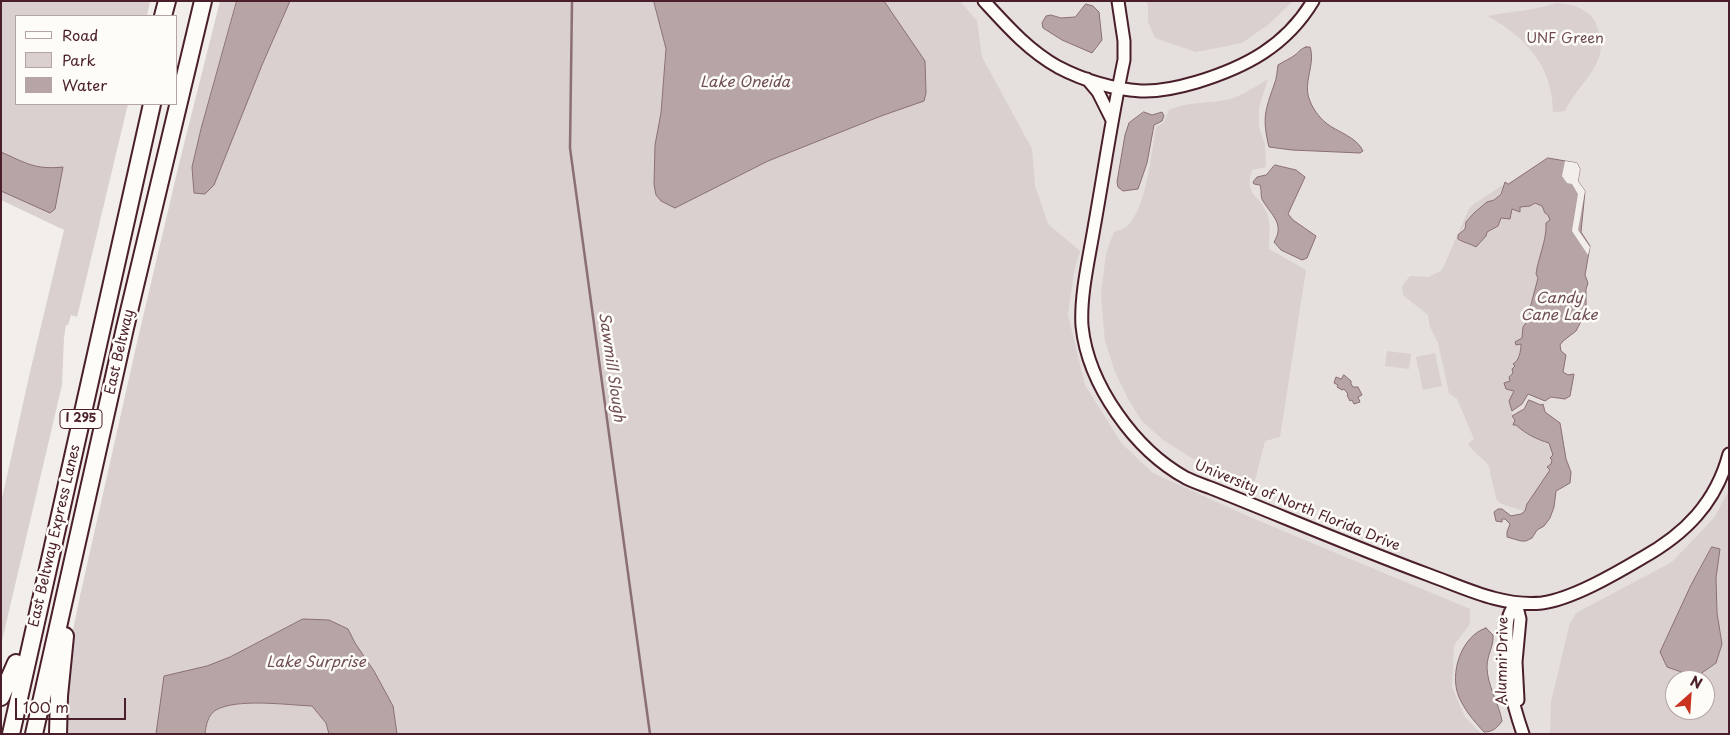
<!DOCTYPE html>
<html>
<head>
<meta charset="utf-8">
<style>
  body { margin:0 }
  #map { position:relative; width:1730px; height:735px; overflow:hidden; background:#f2efeb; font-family:"Playpen Sans",sans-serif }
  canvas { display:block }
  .frame { position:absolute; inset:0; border:2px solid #4a1f2b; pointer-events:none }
  .legend { position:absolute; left:15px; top:15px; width:162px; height:90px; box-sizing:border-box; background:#fdfcf7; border:1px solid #b5a4a5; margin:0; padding:6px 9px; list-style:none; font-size:15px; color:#4a1f2b }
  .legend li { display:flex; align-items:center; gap:10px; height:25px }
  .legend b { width:25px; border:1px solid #b5a4a5 }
  .north { position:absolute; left:1665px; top:670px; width:50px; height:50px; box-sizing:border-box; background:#fdfcf7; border:1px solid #b5a4a5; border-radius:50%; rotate:26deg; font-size:14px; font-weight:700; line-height:20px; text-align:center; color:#4a1f2b }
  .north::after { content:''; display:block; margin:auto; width:18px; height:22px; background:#c8321e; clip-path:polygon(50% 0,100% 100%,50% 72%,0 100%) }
  .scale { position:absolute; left:15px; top:698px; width:111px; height:22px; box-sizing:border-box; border:2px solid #4a1f2b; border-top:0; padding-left:6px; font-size:15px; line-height:18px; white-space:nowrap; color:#4a1f2b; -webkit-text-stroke:4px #fdfcf7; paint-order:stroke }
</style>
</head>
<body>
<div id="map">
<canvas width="1730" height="735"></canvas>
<div class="frame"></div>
<ul class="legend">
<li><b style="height:6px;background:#fdfcf7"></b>Road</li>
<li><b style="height:14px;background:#d9d0cf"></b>Park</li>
<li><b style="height:14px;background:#b7a5a6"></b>Water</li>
</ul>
<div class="north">N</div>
<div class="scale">100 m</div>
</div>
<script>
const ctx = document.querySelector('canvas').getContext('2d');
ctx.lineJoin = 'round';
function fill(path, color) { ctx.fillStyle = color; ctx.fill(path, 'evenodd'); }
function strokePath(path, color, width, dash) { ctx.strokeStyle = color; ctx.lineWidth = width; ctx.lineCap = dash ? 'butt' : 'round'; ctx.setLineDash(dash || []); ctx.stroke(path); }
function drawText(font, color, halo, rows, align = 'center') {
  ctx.font = font + ' "Playpen Sans",sans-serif'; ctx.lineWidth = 5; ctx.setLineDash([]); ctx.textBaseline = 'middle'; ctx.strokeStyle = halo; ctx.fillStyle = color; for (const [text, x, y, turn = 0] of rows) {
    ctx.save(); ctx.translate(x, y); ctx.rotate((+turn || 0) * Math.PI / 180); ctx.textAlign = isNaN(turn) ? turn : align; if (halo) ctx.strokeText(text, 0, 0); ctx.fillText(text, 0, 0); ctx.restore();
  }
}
fill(new Path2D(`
  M 328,1 L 1729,1 L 1729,734 L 111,734 ZM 1675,680 L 1705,680 L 1705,710 L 1675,710 Z`), '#e5dfdd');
fill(new Path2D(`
  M 1,1 L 150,1 L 147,16 L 16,16 L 16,104 L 128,104 L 77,317 L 71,315 L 68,325 L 66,325 L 64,338 L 62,385 L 1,645 L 1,503 L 30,372 L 64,230 L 1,200 Z
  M 220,1 L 237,1 L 201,129 L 192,167 L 194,193 L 262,65 L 290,1 L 654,1 L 666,49 L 661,113 L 655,145 L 675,208 L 768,161 L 881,116 L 923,101 L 925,61 L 884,1 L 960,1 L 977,21 L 982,57 L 1032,149 L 1035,186 L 1048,224 L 1080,251 L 1074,271 L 1068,315 L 1085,385 L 1122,444 L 1153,473 L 1252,518 L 1470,609 L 1470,624 L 1454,645 L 1452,687 L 1465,717 L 1481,734 L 397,734 L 393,706 L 374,671 L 355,643 L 348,629 L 303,619 L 230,657 L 207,666 L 164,676 L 156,734 L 61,734 L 72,635 L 80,596 L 138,338 L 179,164 Z
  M 1146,1 L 1293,1 L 1269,24 L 1242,43 L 1196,52 L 1155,38 L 1148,22 L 1148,5 Z
  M 1556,3 C 1573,4 1591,9 1597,26 C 1598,31 1601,36 1601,41 C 1603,69 1575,88 1565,111 L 1553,112 C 1553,66 1525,37 1488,16 C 1511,11 1534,11 1556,3 Z
  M 1268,79 L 1259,108 L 1259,127 L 1265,144 L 1266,167 L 1252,170 C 1243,198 1261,193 1268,216 C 1271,226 1269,239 1269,249 L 1306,270 L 1280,437 L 1265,441 L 1255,480 L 1249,484 L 1211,470 L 1163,440 L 1141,420 L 1127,397 L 1115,372 L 1105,341 L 1101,294 L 1106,253 L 1114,232 C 1118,230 1125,229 1128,225 C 1147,206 1151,154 1156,127 L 1164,122 L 1169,110 C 1189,101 1206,104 1226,100 C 1241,97 1256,86 1268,79 Z
  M 1503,185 C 1500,201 1483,202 1474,214 C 1472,216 1467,220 1466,222 C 1463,228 1463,229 1458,235 L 1458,239 L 1472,245 L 1479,244 L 1487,232 L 1498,226 L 1501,218 L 1506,219 L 1511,215 L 1510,211 L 1512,208 L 1520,212 L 1520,207 L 1530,206 L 1535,203 L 1542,206 L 1545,213 L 1548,215 L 1550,220 L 1547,223 L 1542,253 L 1536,274 L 1538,277 L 1529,311 L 1531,316 L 1527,321 L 1522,338 L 1515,342 L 1521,344 L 1520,352 L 1506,389 L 1514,391 C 1513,396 1510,402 1511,407 C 1513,428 1530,438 1549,443 L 1553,455 L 1550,458 L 1552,460 L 1550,470 L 1527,504 L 1525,511 C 1518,509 1500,505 1497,500 C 1496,498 1493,482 1491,477 C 1490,474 1490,469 1489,466 C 1484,458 1473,453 1468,444 L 1474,439 L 1457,399 L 1449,393 L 1438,343 L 1430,327 L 1428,315 L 1403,295 L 1402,286 L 1410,276 L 1429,277 L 1442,270 L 1469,209 L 1474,204 Z
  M 1387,351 L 1411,354 L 1409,369 L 1385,366 Z
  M 1435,353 L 1442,386 L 1423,390 L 1416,357 Z
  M 1729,490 L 1729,734 L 1550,734 L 1551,702 L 1570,623 L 1576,613 L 1672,562 L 1714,518 ZM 1712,548 L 1720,550 L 1716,578 L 1717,613 L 1722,644 L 1691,585 ZM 1675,680 L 1705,680 L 1705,710 L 1675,710 Z
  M 250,703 L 312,706 L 326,723 L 329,734 L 205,734 C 210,704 225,706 250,703 Z`), '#d9d0cf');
const water = new Path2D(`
  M 237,1 L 290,1 L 262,65 L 214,185 L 205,194 L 194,193 L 192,167 L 201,129 Z
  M 654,1 L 884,1 L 925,61 L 926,93 L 924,101 L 881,116 L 768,161 L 675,208 L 661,201 L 656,195 L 654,184 L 655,145 L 661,113 L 666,49 Z
  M 1086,4 L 1093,6 L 1099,12 L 1102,40 L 1092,53 L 1062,40 L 1043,28 L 1042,23 L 1046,16 L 1051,15 L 1061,18 L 1075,17 Z
  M 1306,47 L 1310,47 C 1316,64 1302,83 1310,101 C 1313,109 1319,117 1326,123 C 1337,132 1357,137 1363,151 L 1360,153 L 1292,150 L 1269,147 C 1262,118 1265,111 1274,85 C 1277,78 1277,71 1278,65 C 1284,61 1290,59 1295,55 C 1299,52 1300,49 1306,47 Z
  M 1144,112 L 1152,115 L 1162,112 L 1164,116 L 1162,121 L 1154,125 L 1147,163 L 1138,189 L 1123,191 L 1118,187 L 1117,182 L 1125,135 L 1129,123 Z
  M 1,152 C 26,163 35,170 63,167 L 55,209 L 50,213 L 1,191 Z
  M 1548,158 L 1577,163 L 1580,169 L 1578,181 L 1585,191 L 1581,232 L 1590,246 L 1585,275 L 1588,283 L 1586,289 L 1586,312 L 1576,331 L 1563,341 L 1560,345 L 1561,351 L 1566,355 L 1563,372 L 1568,375 L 1574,374 L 1570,396 L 1565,399 L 1551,397 L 1545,401 L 1528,394 L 1522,404 L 1512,411 L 1509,401 L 1514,391 L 1506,389 L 1504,383 L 1510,381 L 1509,377 L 1513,373 L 1512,369 L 1515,366 L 1513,364 C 1519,361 1521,351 1521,344 L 1516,345 L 1515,342 L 1522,338 L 1523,327 L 1531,316 L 1529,312 L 1538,278 L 1536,274 C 1538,258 1547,240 1546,223 L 1550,220 L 1548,215 L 1545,213 L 1542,206 L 1535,203 L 1530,206 L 1520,207 L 1520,212 L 1512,209 L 1510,219 L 1501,218 L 1498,226 L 1487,232 L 1486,236 L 1476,247 C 1471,244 1462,242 1458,239 L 1458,235 L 1465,229 L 1466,222 L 1474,213 L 1487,202 L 1494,200 L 1501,194 L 1505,182 L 1508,184 Z
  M 1275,165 L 1296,170 L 1305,177 L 1288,214 L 1293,220 L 1316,236 L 1307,258 L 1302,260 L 1281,250 L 1274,242 C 1285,224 1272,216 1263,201 C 1260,197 1262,191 1260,185 L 1254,184 L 1253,182 L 1257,177 L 1266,175 Z
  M 1344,375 L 1351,381 L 1351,384 L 1353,387 L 1358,387 L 1362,395 L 1358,397 L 1360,402 L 1354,404 L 1352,400 L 1350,401 L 1347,395 L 1348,394 L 1344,389 L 1342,390 L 1337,387 L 1338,385 L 1334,383 L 1336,377 L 1341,379 Z
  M 1529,400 L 1541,405 L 1543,404 L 1545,412 L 1560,423 L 1566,459 L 1571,472 L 1570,483 L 1556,491 L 1554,507 L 1550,518 L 1544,526 L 1537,530 L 1532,538 L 1526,541 L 1521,541 L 1507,537 L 1507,532 L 1510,524 L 1505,519 L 1502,519 L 1502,522 L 1496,521 L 1494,512 L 1498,509 L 1502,509 L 1511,516 L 1521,514 L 1525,511 L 1527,504 L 1550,470 L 1547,467 L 1551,464 L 1552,460 L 1550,458 L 1553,455 L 1549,443 C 1536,439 1526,434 1516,425 L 1513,425 L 1515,420 L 1512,416 L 1524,409 Z
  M 1712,547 L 1720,549 L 1716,578 L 1717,613 L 1722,644 L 1716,663 L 1696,677 L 1667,667 L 1660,652 L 1691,585 Z
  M 303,619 L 329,620 L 348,629 L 355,643 L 374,671 L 393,706 L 397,734 L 329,734 L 326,723 L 312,706 C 287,705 237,698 216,710 C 208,715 206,725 205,734 L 156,734 L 164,676 L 207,666 L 230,657 Z
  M 1486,628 L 1493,635 C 1494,646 1487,655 1487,667 C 1487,685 1499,703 1502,721 C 1497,728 1493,732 1484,732 C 1474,721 1465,711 1459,697 C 1449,674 1461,636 1486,628 Z`);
fill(water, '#b7a5a6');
strokePath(water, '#8b6f75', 1);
fill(new Path2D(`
  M 1565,161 L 1577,163 L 1580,169 L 1578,181 L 1585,191 L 1578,230 L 1590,247 L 1588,255 L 1572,231 L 1578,194 L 1572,184 L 1567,183 L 1562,176 Z`), '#f2efeb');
strokePath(new Path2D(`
  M 572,1 L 570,148 L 650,734`), '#8b6f75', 2.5);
const tertiary = new Path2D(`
  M 984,1 C 1007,26 1028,50 1058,67 C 1083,80 1113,89 1141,91 C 1160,92 1180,87 1197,82 C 1246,67 1286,46 1313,1
  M 1118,1 L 1124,41 L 1124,60 C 1112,116 1104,172 1094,228 C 1089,258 1080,296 1082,326 C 1088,385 1135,450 1186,478 C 1194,482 1203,485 1211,488 C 1284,517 1356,548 1429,575 C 1465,588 1502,607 1542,603 C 1572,599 1615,574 1642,558 C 1685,534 1716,503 1729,454
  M 1087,79 L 1098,92 L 1112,120
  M 1516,603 C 1506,616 1507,624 1507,639 C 1505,673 1512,702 1523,734
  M 1516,603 L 1520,619 L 1516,662 L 1518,700`);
const motorway = new Path2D(`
  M 163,16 L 167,1
  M 1,697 L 16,663
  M 11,734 L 152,104
  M 34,734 L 125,328 L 203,1
  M 58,734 L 59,696 L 65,636`);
strokePath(tertiary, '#4a1f2b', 15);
strokePath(motorway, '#4a1f2b', 20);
strokePath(tertiary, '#fdfcf7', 11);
strokePath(motorway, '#fdfcf7', 16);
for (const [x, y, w] of [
  [81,419,42]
]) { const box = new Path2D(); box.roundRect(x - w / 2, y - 9.5, w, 19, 4); ctx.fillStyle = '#fdfcf7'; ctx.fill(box); strokePath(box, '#4a1f2b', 1); }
drawText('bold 12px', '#4a1f2b', null, [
  ["I 295",81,419]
]);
drawText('14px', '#6e4b54', '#fdfcf7', [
  ["UNF Green",1565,39]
]);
drawText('14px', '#4a1f2b', '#fdfcf7', [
  ["East Beltway",120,352,-77],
  ["University of North Florida Drive",1297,506,22],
  ["East Beltway Express Lanes",55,536,-77],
  ["Alumni Drive",1503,661,-89]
]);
drawText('italic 15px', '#704e56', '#fdfcf7', [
  ["Lake Oneida",745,83],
  ["Candy",1559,299],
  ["Cane Lake",1559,316],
  ["Sawmill Slough",611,367,82],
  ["Lake Surprise",316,663]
]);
</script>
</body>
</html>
